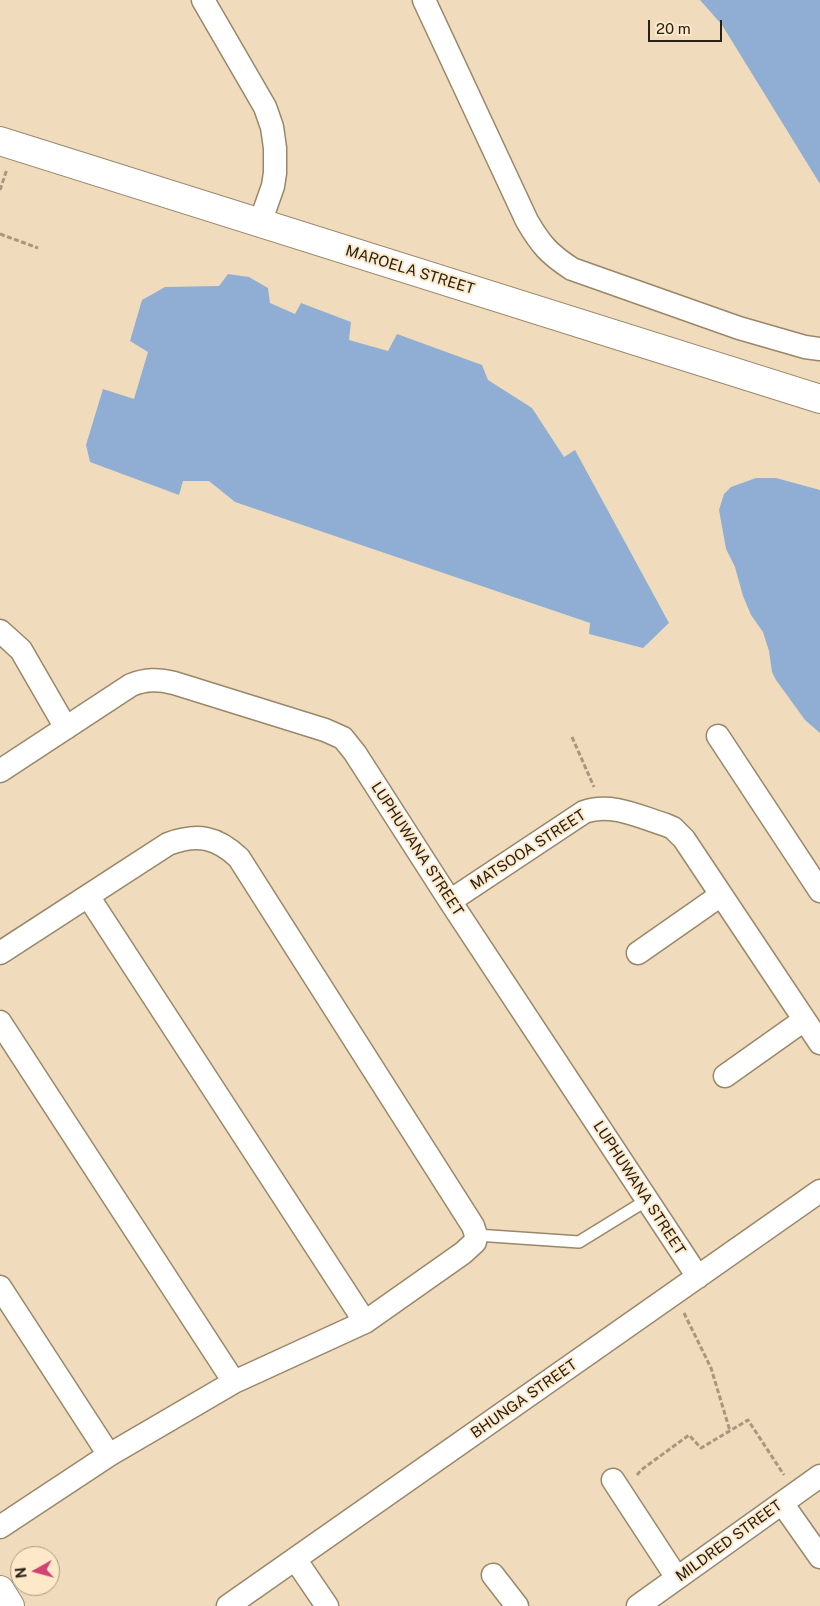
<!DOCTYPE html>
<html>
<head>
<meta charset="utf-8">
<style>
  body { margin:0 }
  #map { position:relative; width:820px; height:1606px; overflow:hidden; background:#f0dcbc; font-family:"Public Sans",sans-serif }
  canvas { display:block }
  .north { position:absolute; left:10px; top:1546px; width:50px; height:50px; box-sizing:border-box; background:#fde9c9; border:1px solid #a89981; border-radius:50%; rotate:263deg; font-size:14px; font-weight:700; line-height:20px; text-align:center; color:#282115 }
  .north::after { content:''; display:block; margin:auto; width:18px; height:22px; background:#d04372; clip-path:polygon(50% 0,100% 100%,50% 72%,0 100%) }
  .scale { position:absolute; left:648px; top:20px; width:74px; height:22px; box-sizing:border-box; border:2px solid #282115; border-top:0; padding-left:6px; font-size:15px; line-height:18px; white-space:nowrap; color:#282115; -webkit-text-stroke:4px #fde9c9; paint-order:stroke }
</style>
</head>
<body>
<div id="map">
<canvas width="820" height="1606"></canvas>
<div class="north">N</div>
<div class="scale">20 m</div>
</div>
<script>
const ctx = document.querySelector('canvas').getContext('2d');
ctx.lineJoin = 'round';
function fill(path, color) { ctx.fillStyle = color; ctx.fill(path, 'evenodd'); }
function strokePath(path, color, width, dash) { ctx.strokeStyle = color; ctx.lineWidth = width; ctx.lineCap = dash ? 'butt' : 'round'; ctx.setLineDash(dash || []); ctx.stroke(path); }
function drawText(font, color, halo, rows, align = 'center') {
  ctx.font = font + ' "Public Sans",sans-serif'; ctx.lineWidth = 4; ctx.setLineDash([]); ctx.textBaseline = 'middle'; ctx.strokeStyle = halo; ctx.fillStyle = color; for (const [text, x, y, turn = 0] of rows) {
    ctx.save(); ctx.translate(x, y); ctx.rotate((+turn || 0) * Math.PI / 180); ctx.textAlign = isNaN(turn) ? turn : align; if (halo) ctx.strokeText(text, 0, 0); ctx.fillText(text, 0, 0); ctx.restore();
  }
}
fill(new Path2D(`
  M 700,0 L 820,0 L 820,184 L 722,25 Z
  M 228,274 L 249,277 L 268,288 L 270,303 L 295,314 L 301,303 L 351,322 L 349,340 L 388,351 L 397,334 L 482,365 L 488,380 L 532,408 L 564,457 L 575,450 L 669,623 L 643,648 L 589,634 L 590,623 L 235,502 L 209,481 L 183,481 L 179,495 L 90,462 L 86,445 L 103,389 L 134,399 L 148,352 L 130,341 L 142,300 L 165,287 L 219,286 Z
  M 756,478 L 776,478 L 820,490 L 820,733 L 805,720 L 776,680 L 772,672 L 769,651 L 763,632 L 751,615 L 743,596 L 735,567 L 726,549 L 719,510 L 724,494 L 731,487 Z`), '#90aed3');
const lane = new Path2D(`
  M 476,1235 L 579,1242 L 647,1200`);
const street = new Path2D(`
  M 203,0 L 265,107 L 272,127 L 275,148 L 275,173 L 273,186 L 260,223
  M 424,0 L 527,221 C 541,245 549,254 572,269 L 739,328 L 805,347 L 820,349
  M 0,631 L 21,650 L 66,728
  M 718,736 L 820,891
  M 0,771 L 131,685 C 146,679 158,679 174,683 L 325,730 L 343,738 L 355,753 L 450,901 L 698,1277
  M 88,896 L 365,1322
  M 450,901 L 584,812 C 611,802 640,817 666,825 L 673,828 L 684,839 L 820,1043
  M 0,953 L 168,844 C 198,833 217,837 239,858 L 473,1226 L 476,1235 L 475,1242 L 463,1253 L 365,1322 L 234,1382 L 109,1455 L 0,1527
  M 638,953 L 721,895
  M 0,1022 L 234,1382
  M 725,1076 L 804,1020
  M 0,1287 L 109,1455
  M 613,1480 L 677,1578
  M 782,1503 L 820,1557
  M 295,1559 L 327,1606
  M 493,1575 L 517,1606
  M 228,1606 L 820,1191
  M 638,1606 L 820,1476`);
const secondary = new Path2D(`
  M 0,141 L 820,399
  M 0,1590 L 10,1606`);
strokePath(lane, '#99876a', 14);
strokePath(street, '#99876a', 25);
strokePath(secondary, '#99876a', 30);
strokePath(new Path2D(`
  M 0,190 L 7,169
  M 0,234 L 38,248
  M 572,737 L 594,787
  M 684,1313 L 711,1368 L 730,1431
  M 637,1475 L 641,1470 L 689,1435 L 701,1448 L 748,1420 L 784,1475`), '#a6977e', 3, [5, 2.5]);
strokePath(lane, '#fff', 11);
strokePath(street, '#fff', 22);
strokePath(secondary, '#fff', 28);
drawText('15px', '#282115', '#fde9c9', [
  ["MAROELA STREET",410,270,17],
  ["LUPHUWANA STREET",417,849,57],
  ["MATSOOA STREET",528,850,-33],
  ["LUPHUWANA STREET",639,1188,57],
  ["BHUNGA STREET",524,1399,-35],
  ["MILDRED STREET",729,1541,-36]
]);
</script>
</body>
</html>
